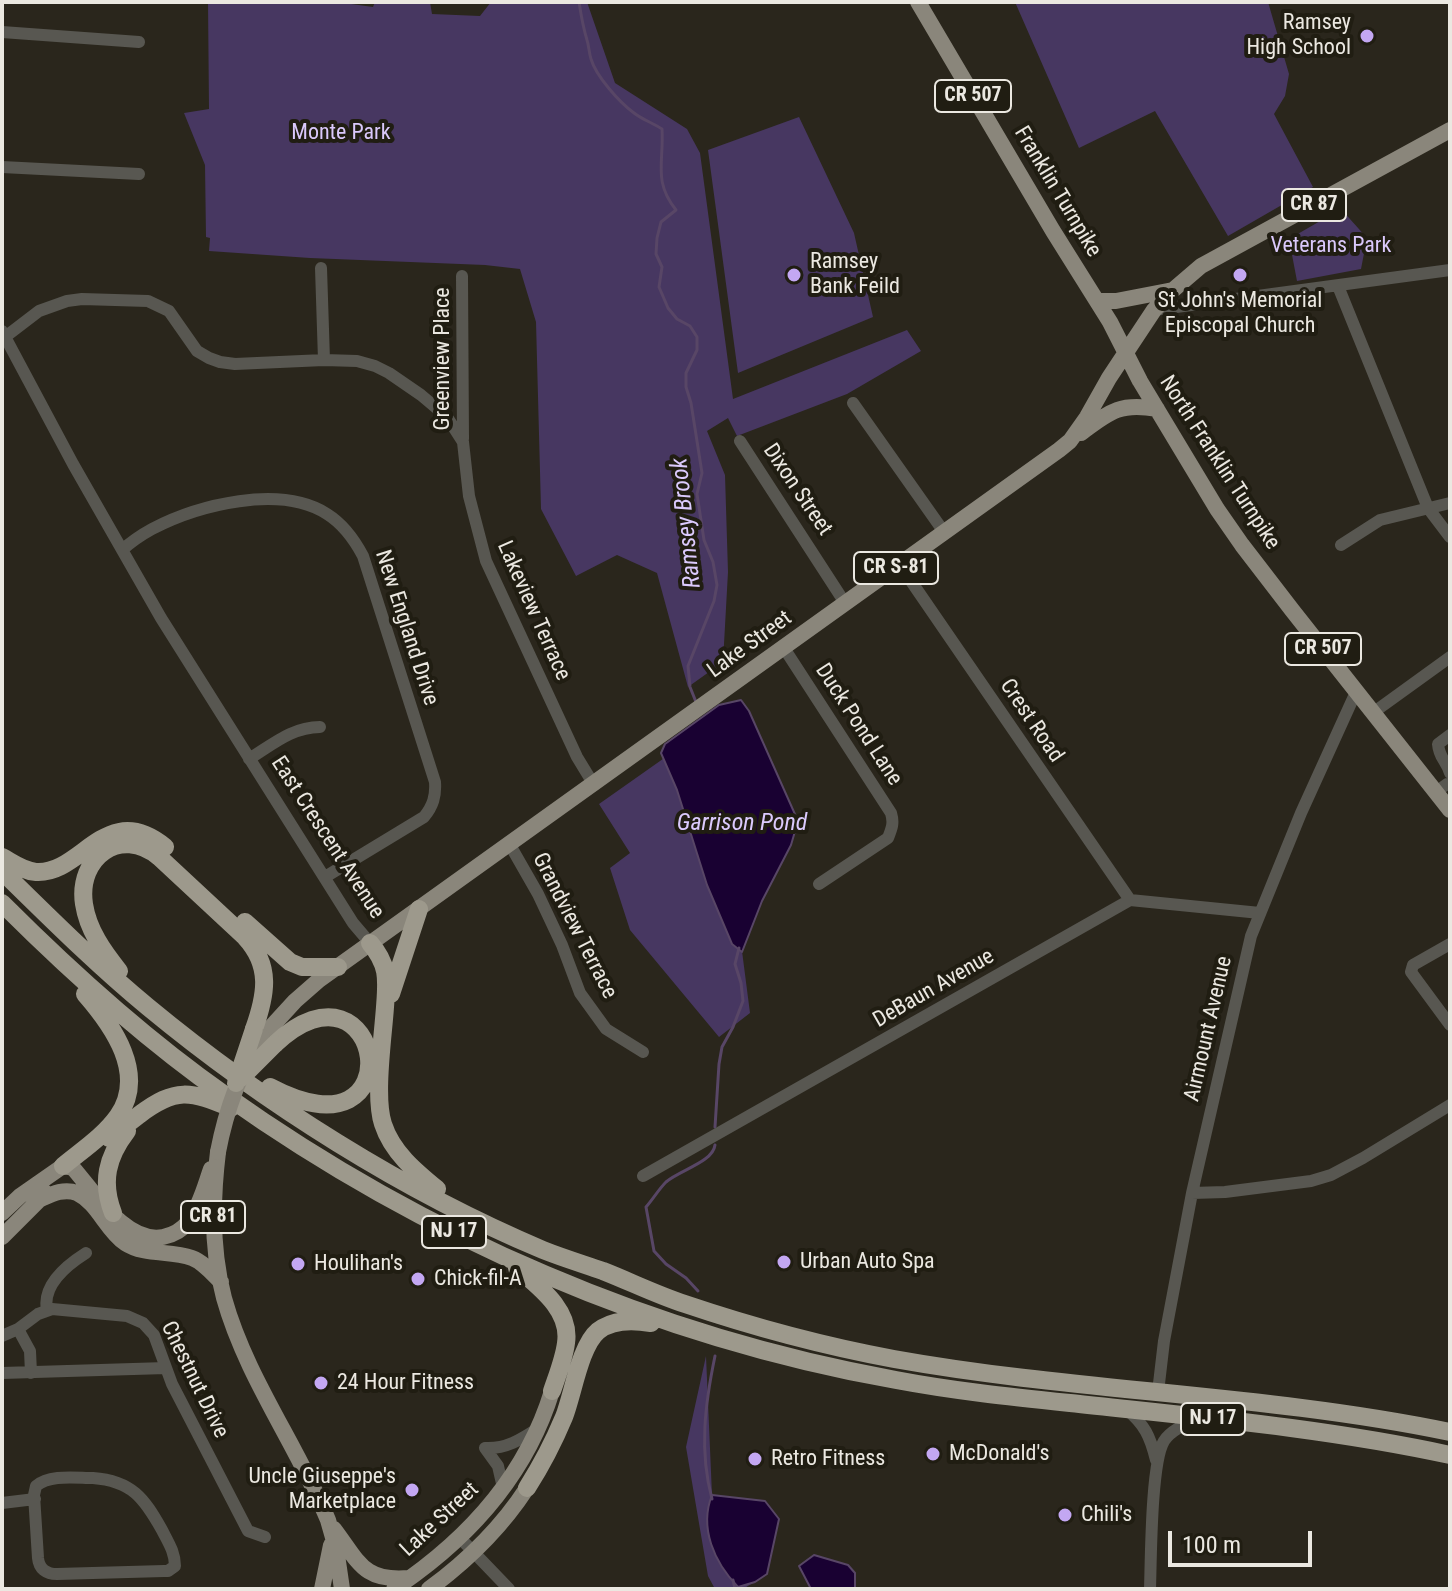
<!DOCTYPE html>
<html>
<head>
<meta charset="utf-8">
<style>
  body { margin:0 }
  #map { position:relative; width:1452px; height:1591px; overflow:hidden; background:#2a261c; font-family:"Roboto Condensed",sans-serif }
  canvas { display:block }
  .frame { position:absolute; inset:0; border:4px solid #ebe8e1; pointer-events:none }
  .scale { position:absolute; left:1168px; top:1531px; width:144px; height:36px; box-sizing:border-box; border:4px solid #ebe8e1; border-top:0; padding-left:10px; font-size:24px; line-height:28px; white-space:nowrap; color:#ebe8e1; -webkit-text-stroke:6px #201d12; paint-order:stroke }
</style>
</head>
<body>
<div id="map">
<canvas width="1452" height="1591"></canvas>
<div class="frame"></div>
<div class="scale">100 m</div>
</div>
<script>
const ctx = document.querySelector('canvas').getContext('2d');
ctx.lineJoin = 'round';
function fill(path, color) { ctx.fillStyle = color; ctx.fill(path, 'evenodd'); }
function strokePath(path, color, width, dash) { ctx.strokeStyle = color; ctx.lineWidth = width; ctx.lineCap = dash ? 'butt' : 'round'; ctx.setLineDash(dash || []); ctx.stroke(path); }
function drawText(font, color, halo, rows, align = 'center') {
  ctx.font = font + ' "Roboto Condensed",sans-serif'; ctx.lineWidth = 8; ctx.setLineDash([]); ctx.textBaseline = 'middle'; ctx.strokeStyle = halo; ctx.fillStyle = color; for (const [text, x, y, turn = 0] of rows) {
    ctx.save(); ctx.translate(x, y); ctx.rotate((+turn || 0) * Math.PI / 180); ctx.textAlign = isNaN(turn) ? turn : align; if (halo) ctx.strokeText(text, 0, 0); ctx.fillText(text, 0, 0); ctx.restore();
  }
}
fill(new Path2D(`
  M 208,2 L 337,2 L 373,7 L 375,2 L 430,2 L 432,14 L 480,16 L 491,2 L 587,2 L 615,83 L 687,129 L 700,153 L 733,399 L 907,330 L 921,351 L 847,394 L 737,436 L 728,418 L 707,431 L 725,475 L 728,572 L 723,662 L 688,687 L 657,573 L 617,555 L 576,576 L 541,509 L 536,322 L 520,269 L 485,265 L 310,258 L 209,251 L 210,238 L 206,237 L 205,165 L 184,113 L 209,109 Z
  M 1015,2 L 1268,2 L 1289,74 L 1285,96 L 1274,114 L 1313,187 L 1228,236 L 1155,111 L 1079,148 Z
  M 799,117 L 854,233 L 873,317 L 738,373 L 708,150 Z
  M 1341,209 L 1367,238 L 1361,269 L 1297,281 L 1289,239 Z
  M 731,711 L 798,821 L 791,845 L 762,901 L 742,951 L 750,1013 L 719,1037 L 630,930 L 610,868 L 630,853 L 599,804 Z
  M 706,1356 L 712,1495 L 765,1501 L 779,1519 L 767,1574 L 743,1589 L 715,1589 L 708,1576 L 686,1447 Z`), '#473761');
const water = new Path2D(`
  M 741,700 L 749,711 L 798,821 L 791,845 L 762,901 L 742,952 L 732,944 L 707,885 L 677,790 L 661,753 L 665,744 L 719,705 Z
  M 712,1495 L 765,1501 L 779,1519 L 767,1574 L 755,1582 L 738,1587 C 714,1562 699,1528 712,1495 Z
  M 814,1555 L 848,1565 L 855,1573 L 855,1589 L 811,1589 L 799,1566 Z`);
fill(water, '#190132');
strokePath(water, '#584666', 2);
strokePath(new Path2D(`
  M 579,2 C 581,15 583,27 587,40 C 589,46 589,53 591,59 C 596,76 619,102 634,113 C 643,120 653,123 662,129 C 664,163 653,181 676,210 L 661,222 L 657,238 L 656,254 L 662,267 L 659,287 L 668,308 L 677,319 L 690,326 L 697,337 L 697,350 L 686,373 L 686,387 L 691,403 L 702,473 L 697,494 L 704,540 L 713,562 L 717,585 L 714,601 L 688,666 L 690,687 L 696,702
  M 715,1127 L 719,1064 L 722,1047 L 733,1027 L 743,1001 L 741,983 L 735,964 L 739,948
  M 698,1291 L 686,1278 L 666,1264 L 654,1251 L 646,1207 C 653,1199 659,1189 666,1182 C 680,1170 713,1162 715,1145
  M 712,1499 C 699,1451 705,1404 715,1356
  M 733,1580 L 735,1589`), '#584666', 3);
strokePath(new Path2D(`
  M 2,32 L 139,42
  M 2,167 L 139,174
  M 321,268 L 324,360
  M 462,276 L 463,439
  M 1338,286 L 1428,508 L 1450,537
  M 1154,310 L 1450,270
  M 2,331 L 73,464 L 161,618 L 353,923 L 370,943
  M 5,337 L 39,311 L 67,301 L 82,299 L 148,301 L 169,311 L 197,351 L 209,358 L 220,362 L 235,364 L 324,360 L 357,361 L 375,366 L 389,373 L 421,395 L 447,417 L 463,442 L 469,496 L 486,561 L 577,757 L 594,785
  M 853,403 L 944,532
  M 740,441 L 845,603
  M 1341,545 L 1380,520 L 1450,503
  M 122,550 C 131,542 141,535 152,529 C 198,505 280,484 327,514 C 343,524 354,539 363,556 L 435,782 C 436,796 433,806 424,817 L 325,877
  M 900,565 L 1130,900
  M 784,648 L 891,813 C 894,823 892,828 888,838 L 819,884
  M 1374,712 L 1450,657
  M 1450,735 L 1438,744 C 1439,758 1446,760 1450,773
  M 249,759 C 272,745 292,727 320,727
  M 1436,792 L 1447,784 L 1450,784
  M 510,845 L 538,894 L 562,945 L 580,993 L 606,1029 L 643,1052
  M 1450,944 L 1413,965 L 1411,972 L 1450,1025
  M 643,1176 L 1130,900 L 1260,913
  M 1192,1193 L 1225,1192 L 1311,1181 L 1331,1175 L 1363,1158 L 1450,1105
  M 47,1310 C 42,1285 67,1265 86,1253
  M 18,1329 L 30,1351 L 31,1373
  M 2,1336 L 18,1329 L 38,1314 L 52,1309 L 127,1316 L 143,1323 L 154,1335 L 172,1384 L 248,1531 L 265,1537
  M 2,1373 L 166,1368
  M 1158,1392 L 1164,1341 L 1192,1193 L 1251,936 L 1301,813 L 1356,692
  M 1126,1409 C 1145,1425 1150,1436 1156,1460
  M 485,1448 C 506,1449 520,1440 537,1429
  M 485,1448 L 498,1466 L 503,1488
  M 93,1478 C 132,1481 144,1498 162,1530 C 168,1542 175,1552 175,1566 L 168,1571 L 164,1571 L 57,1574 C 46,1574 39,1569 38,1558 L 34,1495 L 36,1486 C 50,1474 76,1478 93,1478 Z
  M 2,1503 L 35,1499
  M 460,1538 L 509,1589
  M 1150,1589 C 1151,1560 1151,1462 1164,1441 C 1172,1429 1187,1424 1200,1418`), '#585751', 12);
strokePath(new Path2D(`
  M 918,2 L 1053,231 L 1110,322 L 1140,381 L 1217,509 L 1242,545 L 1292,610 L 1450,810
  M 1097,301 L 1116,301 L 1173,290
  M 1081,433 C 1109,412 1120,402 1157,409
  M 262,1037 L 295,1001 L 319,980 L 1059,450 L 1070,441 L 1087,417 L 1109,378 L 1154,310 L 1173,290 L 1201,266 L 1450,130
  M 218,1152 C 212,1201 211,1250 224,1298 C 246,1377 297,1445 328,1520 L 336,1548 L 342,1589
  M 41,1199 C 52,1194 64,1188 77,1193 C 98,1203 106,1230 125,1243 C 145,1256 170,1250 192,1258 C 203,1262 212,1273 221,1282
  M 2,1213 L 20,1196 L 63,1166 L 73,1168 C 95,1193 126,1244 163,1237 C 173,1235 183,1229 189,1221 C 200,1206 205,1186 211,1169
  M 2,1237 L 46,1193
  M 334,1529 C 359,1562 363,1582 409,1578
  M 322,1589 L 331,1545
  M 394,1589 C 466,1541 526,1476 552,1391
  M 429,1589 C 467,1561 501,1528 527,1488`), '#8a867b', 16);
strokePath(new Path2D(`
  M 2,857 C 13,863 23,871 36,872 C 82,875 106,799 165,847
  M 2,871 C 50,918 97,965 148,1007 C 264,1103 405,1192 543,1250 C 563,1258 583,1264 603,1271 C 631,1282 657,1295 685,1304 C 753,1327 824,1346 894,1359 C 1078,1392 1267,1394 1450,1432
  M 2,903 C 71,972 145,1039 225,1095 C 425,1237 655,1337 896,1380 C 954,1391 1012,1397 1070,1403 C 1197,1417 1325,1428 1450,1455
  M 245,922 L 290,962 L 302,967 L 338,967
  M 370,943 C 389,965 387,980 385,1007 C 383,1037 374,1097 383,1124 C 392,1152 415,1171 437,1189
  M 119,971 C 103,951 88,930 84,904 C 77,858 120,825 159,857 L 245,937 C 272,966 266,995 254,1029
  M 391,994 L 419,909
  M 270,1087 C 419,1166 383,943 275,1044
  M 109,1138 C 119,1130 129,1123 139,1115 C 176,1087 190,1091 231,1108
  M 63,1166 C 81,1151 104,1136 118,1116 C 147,1074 113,1026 85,994
  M 113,1213 C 101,1182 107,1157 127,1131
  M 517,1268 C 539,1287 571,1310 566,1343 C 564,1359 557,1376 552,1391
  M 527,1488 C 541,1466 554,1441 564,1417 C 573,1394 580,1346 598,1331 C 613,1319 633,1320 651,1323`), '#9d998c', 18);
strokePath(new Path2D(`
  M 218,1152 C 226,1110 239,1073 262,1037`), '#8a867b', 16);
strokePath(new Path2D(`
  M 241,1078 L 275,1044
  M 236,1083 L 254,1029`), '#9d998c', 18);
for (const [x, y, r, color] of [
  [1367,36,8,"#c3a7f2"],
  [794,275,8,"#c3a7f2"],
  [1240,275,8,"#c3a7f2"],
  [784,1262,8,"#c3a7f2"],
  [298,1264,8,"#c3a7f2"],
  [418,1279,8,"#c3a7f2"],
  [321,1383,8,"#c3a7f2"],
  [933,1454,8,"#c3a7f2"],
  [755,1459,8,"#c3a7f2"],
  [412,1490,8,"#c3a7f2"],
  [1065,1515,8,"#c3a7f2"]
]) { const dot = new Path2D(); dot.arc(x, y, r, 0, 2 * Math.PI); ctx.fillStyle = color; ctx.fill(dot); strokePath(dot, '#201d12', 3); }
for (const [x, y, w] of [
  [973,96,76],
  [1314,205,64],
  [896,568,84],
  [1323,649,76],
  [213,1217,64],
  [454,1232,64],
  [1213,1419,64]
]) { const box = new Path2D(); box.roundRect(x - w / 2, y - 16, w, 32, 6); ctx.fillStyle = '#201d12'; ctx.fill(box); strokePath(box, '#ebe8e1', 2); }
drawText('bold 20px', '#ebe8e1', null, [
  ["CR 507",973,96],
  ["CR 87",1314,205],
  ["CR S-81",896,568],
  ["CR 507",1323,649],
  ["CR 81",213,1217],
  ["NJ 17",454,1232],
  ["NJ 17",1213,1419]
]);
drawText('22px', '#ebe8e1', '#201d12', [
  ["Ramsey",1351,23,"right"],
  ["High School",1351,48,"right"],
  ["Ramsey",810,262],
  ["Bank Feild",810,287],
  ["St John's Memorial",1240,301,"center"],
  ["Episcopal Church",1240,326,"center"],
  ["Urban Auto Spa",800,1262],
  ["Houlihan's",314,1264],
  ["Chick-fil-A",434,1279],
  ["24 Hour Fitness",337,1383],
  ["McDonald's",949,1454],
  ["Retro Fitness",771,1459],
  ["Uncle Giuseppe's",396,1477,"right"],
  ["Marketplace",396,1502,"right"],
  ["Chili's",1081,1515]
], 'left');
drawText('22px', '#dac8fb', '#201d12', [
  ["Monte Park",341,133],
  ["Veterans Park",1331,246]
]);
drawText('22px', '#ebe8e1', '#201d12', [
  ["Franklin Turnpike",1057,192,59],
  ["Greenview Place",443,359,-90],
  ["North Franklin Turnpike",1219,463,57],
  ["Dixon Street",797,490,56],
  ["Lakeview Terrace",533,611,66],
  ["New England Drive",406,628,72],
  ["Lake Street",750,645,-36],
  ["Crest Road",1031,721,56],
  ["Duck Pond Lane",858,725,57],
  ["East Crescent Avenue",327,838,57],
  ["Grandview Terrace",574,926,63],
  ["DeBaun Avenue",934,989,-30],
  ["Airmount Avenue",1209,1029,-77],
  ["Chestnut Drive",194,1380,64],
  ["Lake Street",440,1520,-43]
]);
drawText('italic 24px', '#dbcafd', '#201d12', [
  ["Ramsey Brook",687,523,-96],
  ["Garrison Pond",742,824]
]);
</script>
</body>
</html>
